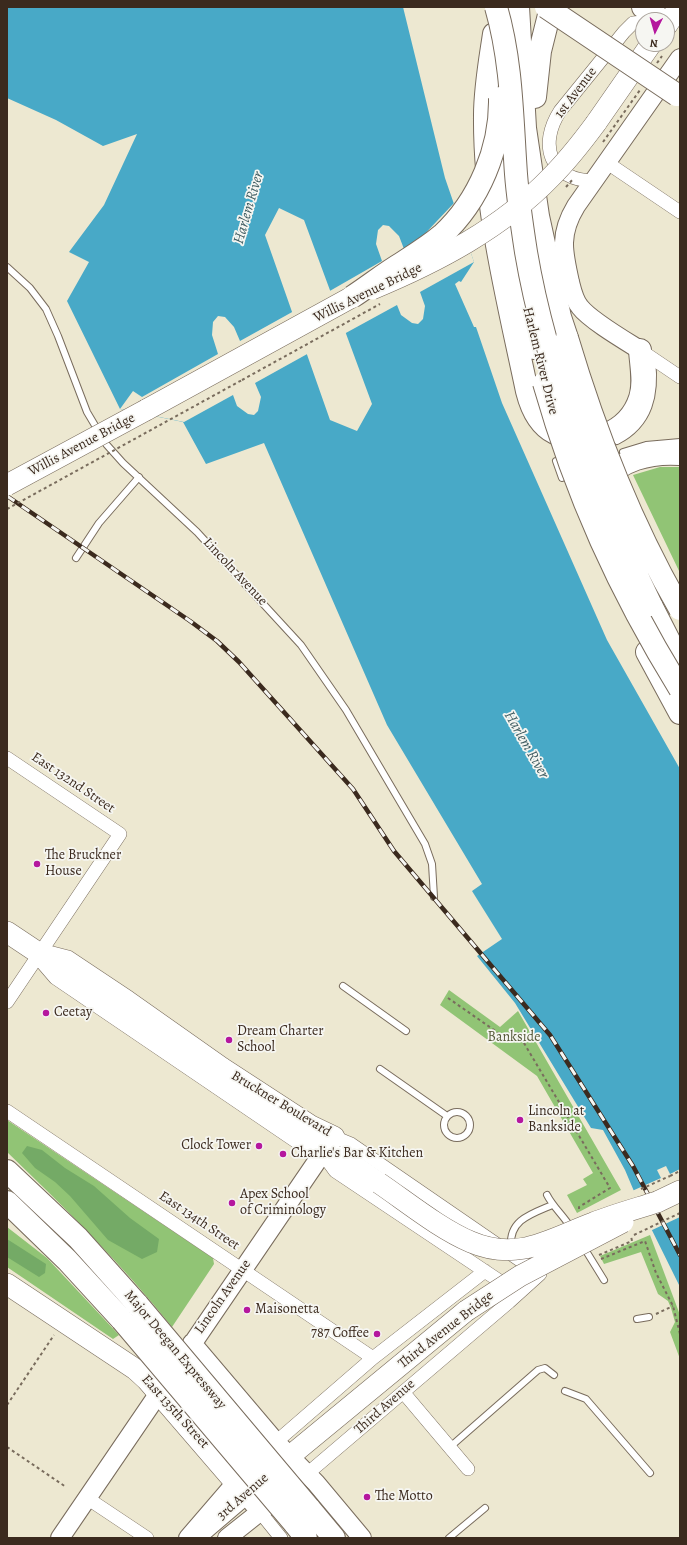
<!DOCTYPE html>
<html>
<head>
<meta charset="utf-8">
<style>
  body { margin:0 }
  #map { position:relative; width:687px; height:1545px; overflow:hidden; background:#ede8d1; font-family:Alegreya,serif }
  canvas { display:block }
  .frame { position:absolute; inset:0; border:8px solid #3b2a1e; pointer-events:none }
  .north { position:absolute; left:635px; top:12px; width:40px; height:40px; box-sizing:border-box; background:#f6f6f2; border:1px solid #aba49d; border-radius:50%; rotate:185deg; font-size:11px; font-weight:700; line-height:16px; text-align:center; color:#3b2a1e }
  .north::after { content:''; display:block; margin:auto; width:14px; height:18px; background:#b5179e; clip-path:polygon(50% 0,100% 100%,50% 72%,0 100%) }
</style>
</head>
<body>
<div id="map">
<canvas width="687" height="1545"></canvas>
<div class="frame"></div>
<div class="north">N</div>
</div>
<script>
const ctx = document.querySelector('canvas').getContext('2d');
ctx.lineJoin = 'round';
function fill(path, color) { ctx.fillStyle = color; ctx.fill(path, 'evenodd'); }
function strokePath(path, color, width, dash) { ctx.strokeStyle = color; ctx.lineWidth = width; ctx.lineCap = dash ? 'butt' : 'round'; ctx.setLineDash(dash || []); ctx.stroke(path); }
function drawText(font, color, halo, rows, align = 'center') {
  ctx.font = font + ' Alegreya,serif'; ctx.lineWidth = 3.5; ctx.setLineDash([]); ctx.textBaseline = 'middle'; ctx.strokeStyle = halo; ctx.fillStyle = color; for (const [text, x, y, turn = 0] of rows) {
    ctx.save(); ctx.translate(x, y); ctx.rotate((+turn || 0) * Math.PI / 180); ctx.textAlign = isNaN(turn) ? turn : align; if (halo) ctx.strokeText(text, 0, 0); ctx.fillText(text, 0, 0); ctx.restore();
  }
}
fill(new Path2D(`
  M 660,467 L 680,467 L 680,573 L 633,475 Z
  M 449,990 L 500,1027 L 518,1011 L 621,1190 L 577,1213 L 567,1195 L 587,1185 L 583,1179 L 593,1173 L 537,1076 L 440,1005 Z
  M 7,1120 L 213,1258 L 214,1264 L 172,1327 C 122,1264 65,1208 7,1152 Z
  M 7,1227 L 47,1258 L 119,1335 L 113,1339 L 7,1267 Z
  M 650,1235 L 680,1315 L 680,1359 L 670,1332 L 675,1322 L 671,1308 L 668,1301 L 658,1294 L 641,1252 L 604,1264 L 600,1256 Z`), '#91c475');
fill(new Path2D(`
  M 27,1146 L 42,1150 L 65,1168 L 94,1186 L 130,1218 L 159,1239 L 157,1252 L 142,1259 L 108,1240 L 70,1196 L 55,1182 L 35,1168 L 22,1153 Z
  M 7,1239 L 46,1264 L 45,1273 L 39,1277 L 7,1257 Z`), '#74aa66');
fill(new Path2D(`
  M 7,7 L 403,7 L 445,178 L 474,262 L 461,282 L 459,281 L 455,284 L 474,327 L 476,327 L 502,403 L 607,640 L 680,769 L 680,1287 L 642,1210 L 625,1170 L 603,1130 L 591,1128 L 515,1003 L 477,956 L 502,939 L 472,891 L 482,884 L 387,725 L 264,443 L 206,464 L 183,422 L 120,409 L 67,301 L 89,262 L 69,252 L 104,205 L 137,134 L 103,146 L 56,120 L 7,98 ZM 279,208 L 304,220 L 372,404 L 357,431 L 330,420 L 265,235 Z`), '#48a9c7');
fill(new Path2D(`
  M 454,203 L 474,262 L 420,292 L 425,306 L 423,319 L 418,324 L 412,323 L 401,315 L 397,305 L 344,334 L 328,292 L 382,261 L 376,244 L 378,230 L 383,225 L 389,226 L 399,236 L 404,249 L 419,240 Z
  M 294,311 L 309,353 L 255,383 L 261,397 L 258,411 L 254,415 L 248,414 L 237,406 L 233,395 L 184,422 L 120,409 L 133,391 L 142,397 L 218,354 L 212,335 L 213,322 L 218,316 L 225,317 L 234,327 L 240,341 Z
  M 666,1166 L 670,1174 L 680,1169 L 680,1217 L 650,1231 L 632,1191 L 661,1178 L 657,1170 Z`), '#ede8d1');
const lane = new Path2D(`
  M 7,267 L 30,288 L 46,309 L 58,336 L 87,412 L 106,444 L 123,463 L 197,532 L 301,645 L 346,710 L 425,844 L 432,864 L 434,897
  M 617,441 C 650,424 656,394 652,360
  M 623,452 L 646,445 L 680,442
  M 556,461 L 562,478
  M 76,558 L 99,523 L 139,477
  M 343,986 L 406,1031
  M 380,1069 L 447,1116
  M444 1125a13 13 0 1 1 26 0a13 13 0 1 1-26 0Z
  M 547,1195 C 553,1207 564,1216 571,1228
  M 511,1246 C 509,1220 531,1214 552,1205
  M 583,1246 L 604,1280
  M 637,1319 L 649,1317
  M 565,1391 L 586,1399 L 650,1473
  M 450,1447 L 538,1370 L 545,1368 L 554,1375
  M 449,1538 L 485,1508`);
const street = new Path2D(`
  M 606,162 L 680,212
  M 593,181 C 550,180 538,145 560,111 L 624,32 L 633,23 L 643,22
  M 640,350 L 680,377
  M 7,758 L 120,834 L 7,1002
  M 7,1111 L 373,1358
  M 322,1153 L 335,1171 L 510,1288
  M 403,1392 L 468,1469
  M 276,1442 L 373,1358 L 485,1271
  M 307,1474 L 509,1302 L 540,1274 L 351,1144 L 334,1137
  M 87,1498 L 147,1538
  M 260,1512 L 281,1538`);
const secondary = new Path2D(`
  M 640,350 C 624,340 590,320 580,307 C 574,300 572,290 570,282 C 563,251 559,234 576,206 L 680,58
  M 192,1343 L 276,1442 L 316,1483 L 362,1538
  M 205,1530 L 246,1495 L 256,1507
  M 60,1538 L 330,1142
  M 188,1538 L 244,1473
  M 227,1538 L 285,1492`);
const primary = new Path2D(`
  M 667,25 L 679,7
  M 596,123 L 651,44
  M 146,410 L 352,297
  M 7,932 L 40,954 L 58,975 L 301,1140 L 322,1153 L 343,1158 L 379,1183
  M 40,954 L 67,961 L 127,1001 L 222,1068 L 311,1126 L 334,1137
  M 657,1202 L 680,1191
  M 7,1284 L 135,1369 L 147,1380 L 246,1495 L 290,1456 L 466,1311`);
const highway = new Path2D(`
  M 518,7 L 525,128 L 538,216 L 560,317 L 567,338
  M 643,7 L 662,20
  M 494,34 C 490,61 485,88 485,115 C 484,208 508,300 527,391 C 531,407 539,425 555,433 C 587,449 629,433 640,398 C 645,383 641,366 640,350
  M 535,97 L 540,51 L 551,7
  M 501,124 L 510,223 L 534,348
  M 602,485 C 617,459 652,452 680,454
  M 651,605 L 680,662
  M 647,652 L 680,713
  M 7,1171 L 78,1238 L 138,1305
  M 7,1202 L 67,1260 L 122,1320
  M 309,1508 L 334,1538
  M 294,1523 L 306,1538`);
strokePath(lane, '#796c5d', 8);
strokePath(street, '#796c5d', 14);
strokePath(secondary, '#796c5d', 20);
strokePath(primary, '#796c5d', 22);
strokePath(highway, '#796c5d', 24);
strokePath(new Path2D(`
  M 242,380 L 380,304
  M 448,998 L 507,1039 L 518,1033 L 610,1188 L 579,1207 L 579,1212
  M 670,1176 L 680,1171
  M 599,1255 L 632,1241 L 631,1236
  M 601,1259 L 645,1241 L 656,1273 L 673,1306 L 680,1334
  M 656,1314 L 673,1306
  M 7,1405 L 54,1335
  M 7,1447 L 66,1487`), '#796c5d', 2, [3, 3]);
strokePath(lane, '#fff', 6);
strokePath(street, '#fff', 13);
strokePath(secondary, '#fff', 18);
strokePath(primary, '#fff', 21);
strokePath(highway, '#fff', 22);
const rail = new Path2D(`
  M 7,496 L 190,621 L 217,641 L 239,662 L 353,789 L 394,851 L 550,1035 L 633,1166 L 680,1255`);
strokePath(rail, '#3b2a1e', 4.5);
strokePath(rail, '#f6f6f2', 3, [9]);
const primaryBridge = new Path2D(`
  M 372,289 C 437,262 502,228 551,177 C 568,160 582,142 596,123
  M 7,485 L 146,410
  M 379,1183 C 407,1202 440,1229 471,1242 C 518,1262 550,1239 593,1223 C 613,1215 635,1209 657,1202
  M 466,1311 L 520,1276 L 623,1222`);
const highwayBridge = new Path2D(`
  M 496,7 C 512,62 512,118 516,174 C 518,200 522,226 526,252 C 547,376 597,493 651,605
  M 546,7 L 677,95
  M 352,297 C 369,286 385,273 402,263 C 416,254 429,246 442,235 C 479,201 501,148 500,98
  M 567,338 C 595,432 631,524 680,609
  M 544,383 C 576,495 619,590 680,689
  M 138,1305 L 309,1508
  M 122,1320 L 294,1523`);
strokePath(primaryBridge, '#796c5d', 22, []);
strokePath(highwayBridge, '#796c5d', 24, []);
strokePath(new Path2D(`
  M 657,63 L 662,56
  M 603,142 L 640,90
  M 566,187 L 574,178
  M 7,509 L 242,380
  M 641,1189 L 670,1176
  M 634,1235 L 680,1213`), '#796c5d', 2, [3, 3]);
strokePath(primaryBridge, '#fff', 21);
strokePath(highwayBridge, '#fff', 22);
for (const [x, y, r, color] of [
  [37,864,4,"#b5179e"],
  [46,1013,4,"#b5179e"],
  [229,1040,4,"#b5179e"],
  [520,1120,4,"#b5179e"],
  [259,1146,4,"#b5179e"],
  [283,1154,4,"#b5179e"],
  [232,1203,4,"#b5179e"],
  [247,1310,4,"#b5179e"],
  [377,1334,4,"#b5179e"],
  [367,1497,4,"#b5179e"]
]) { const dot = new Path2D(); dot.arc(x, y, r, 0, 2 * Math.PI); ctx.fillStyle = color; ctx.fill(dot); strokePath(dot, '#f6f6f2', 1.5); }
drawText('14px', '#3b2a1e', '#f6f6f2', [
  ["1st Avenue",576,93,-53],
  ["Willis Avenue Bridge",368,293,-26],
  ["Harlem River Drive",540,361,76],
  ["Willis Avenue Bridge",82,445,-28],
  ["Lincoln Avenue",235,572,47],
  ["East 132nd Street",73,783,34],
  ["Bruckner Boulevard",281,1104,31],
  ["East 134th Street",199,1221,34],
  ["Lincoln Avenue",223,1297,-55],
  ["Third Avenue Bridge",446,1330,-38],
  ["Major Deegan Expressway",175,1350,50],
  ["Third Avenue",385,1407,-41],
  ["East 135th Street",175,1412,48],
  ["3rd Avenue",243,1497,-41]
]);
drawText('14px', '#3b2a1e', '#f6f6f2', [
  ["The Bruckner",45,856],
  ["House",45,872],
  ["Ceetay",54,1013],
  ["Dream Charter",237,1032],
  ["School",237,1048],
  ["Lincoln at",528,1112],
  ["Bankside",528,1128],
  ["Clock Tower",251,1146,"right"],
  ["Charlie's Bar & Kitchen",291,1154],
  ["Apex School",240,1195],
  ["of Criminology",240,1211],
  ["Maisonetta",255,1310],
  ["787 Coffee",369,1334,"right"],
  ["The Motto",375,1497]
], 'left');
drawText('14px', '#555838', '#f6f6f2', [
  ["Bankside",514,1038]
]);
drawText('italic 15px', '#405d62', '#f6f6f2', [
  ["Harlem River",249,208,-74],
  ["Harlem River",526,745,60]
]);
</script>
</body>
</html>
